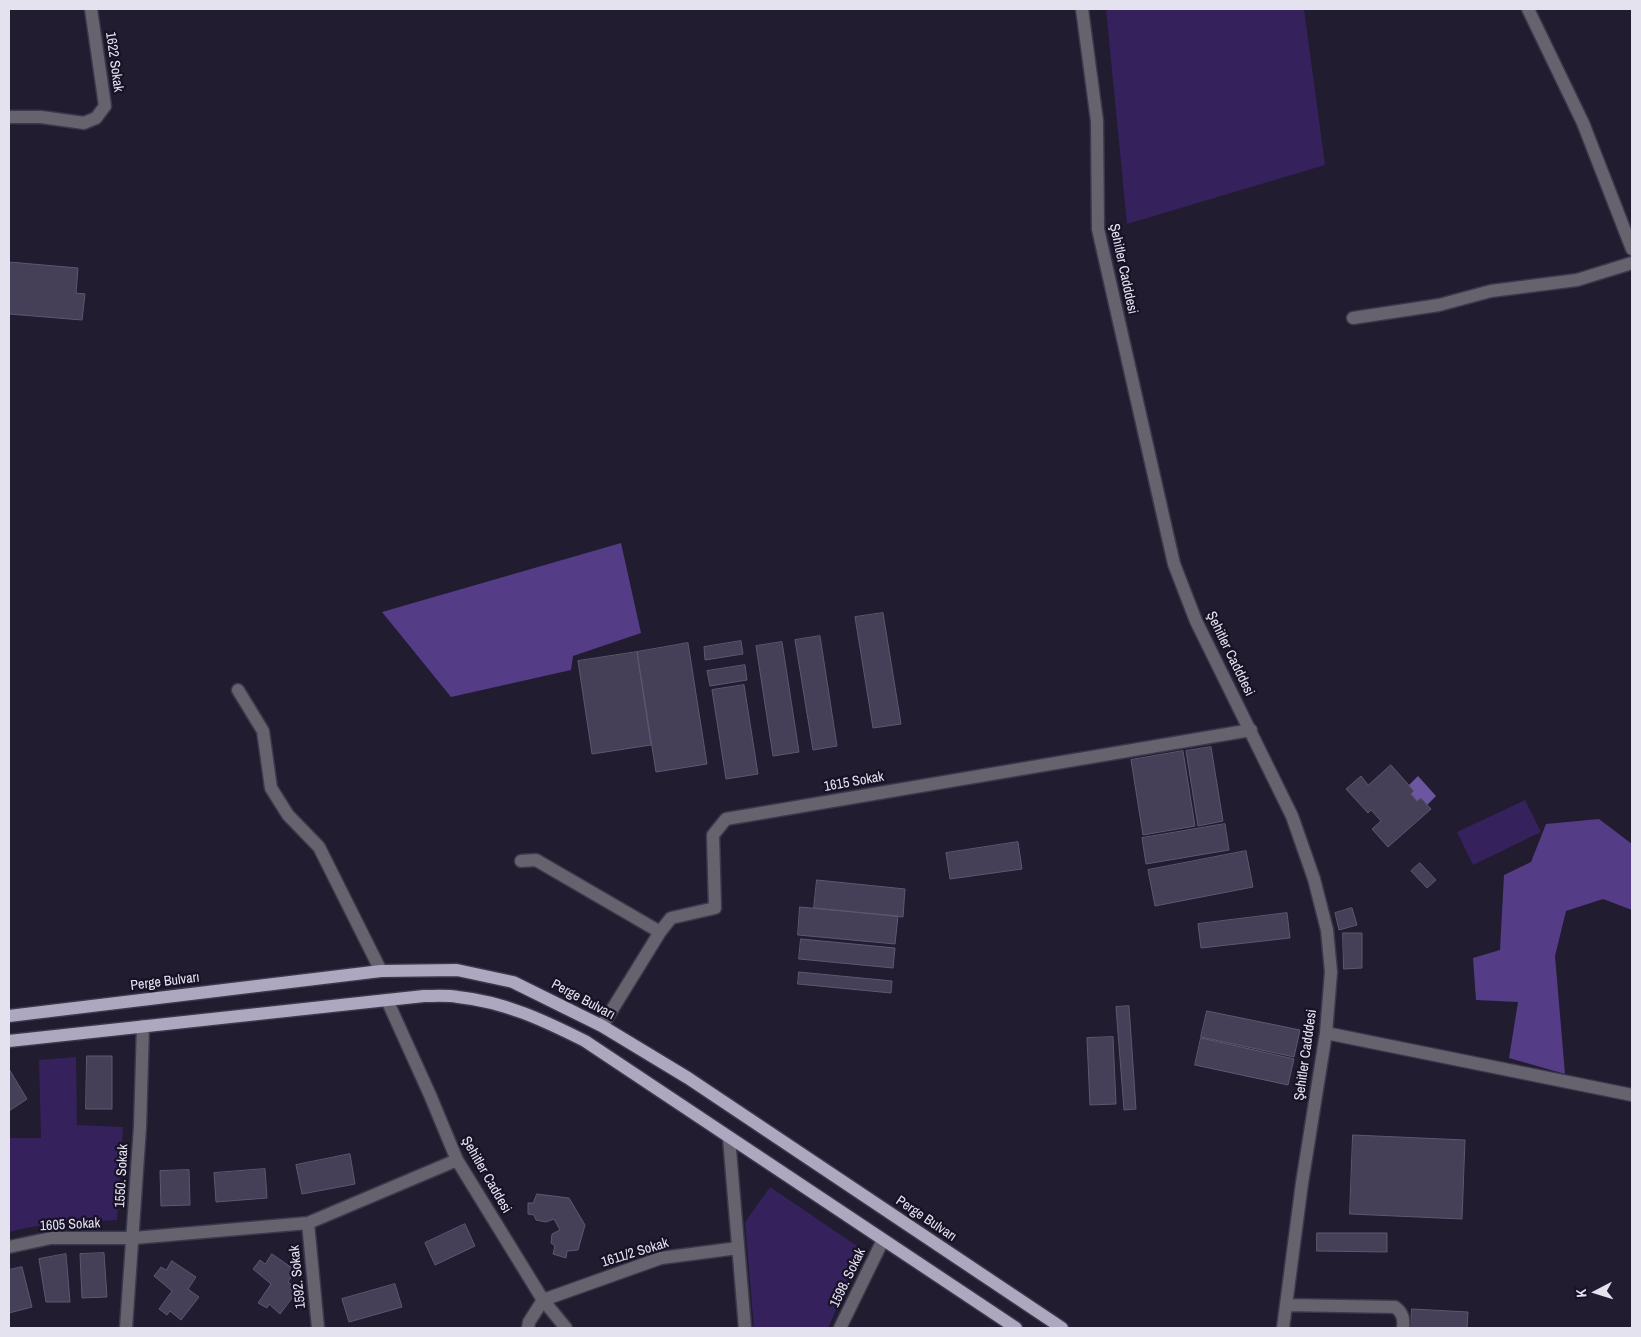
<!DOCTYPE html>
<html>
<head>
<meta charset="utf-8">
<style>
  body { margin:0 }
  #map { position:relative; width:1641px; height:1337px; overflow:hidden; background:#211c30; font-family:"Archivo Narrow",sans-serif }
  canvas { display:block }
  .frame { position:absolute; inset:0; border:10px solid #e5e2f0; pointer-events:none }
  .north { position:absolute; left:1571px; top:1267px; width:50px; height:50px; -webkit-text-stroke:4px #181226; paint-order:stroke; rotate:265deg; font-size:14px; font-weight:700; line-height:20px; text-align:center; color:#e5e2f0 }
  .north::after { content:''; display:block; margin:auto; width:18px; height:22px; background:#e5e2f0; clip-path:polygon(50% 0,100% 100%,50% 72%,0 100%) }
</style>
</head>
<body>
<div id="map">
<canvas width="1641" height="1337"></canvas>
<div class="frame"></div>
<div class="north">K</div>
</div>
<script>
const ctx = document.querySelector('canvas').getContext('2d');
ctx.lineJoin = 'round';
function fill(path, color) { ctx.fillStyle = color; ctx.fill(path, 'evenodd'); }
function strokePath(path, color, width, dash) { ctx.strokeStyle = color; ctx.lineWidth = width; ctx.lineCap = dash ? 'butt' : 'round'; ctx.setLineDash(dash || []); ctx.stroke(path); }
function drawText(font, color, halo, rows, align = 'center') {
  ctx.font = font + ' "Archivo Narrow",sans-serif'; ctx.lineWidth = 4.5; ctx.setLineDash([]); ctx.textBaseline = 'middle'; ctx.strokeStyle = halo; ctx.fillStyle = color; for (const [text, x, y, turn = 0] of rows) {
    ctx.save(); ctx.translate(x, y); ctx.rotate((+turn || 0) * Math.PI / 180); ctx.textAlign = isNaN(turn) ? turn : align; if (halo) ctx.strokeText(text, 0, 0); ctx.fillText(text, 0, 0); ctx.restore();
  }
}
fill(new Path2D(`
  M 1106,9 L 1304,9 L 1325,165 L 1127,224 Z
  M 1525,800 L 1541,832 L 1473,865 L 1457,832 Z
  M 76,1057 L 77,1125 L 123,1127 L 117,1220 C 80,1222 45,1222 9,1232 L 9,1138 L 41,1138 L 39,1060 Z
  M 770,1187 L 863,1250 L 828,1328 L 754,1328 L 745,1222 Z`), '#35215b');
fill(new Path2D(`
  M 621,543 L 641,633 L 573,656 L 571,670 L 451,697 L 382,612 Z
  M 1599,819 L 1632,844 L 1632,910 L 1603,899 L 1566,911 L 1555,956 L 1565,1074 L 1509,1058 L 1518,1002 L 1476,1000 L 1473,958 L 1500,950 L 1504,875 L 1531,862 L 1546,824 Z`), '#543c86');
fill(new Path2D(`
  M 1418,776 L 1436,796 L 1427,805 L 1421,798 L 1417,801 L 1411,794 L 1409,785 Z`), '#6c55a1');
const building = new Path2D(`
  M 9,262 L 78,268 L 76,293 L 85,294 L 82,320 L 9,314 Z
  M 883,613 L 901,724 L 873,728 L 855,617 Z
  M 820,636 L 837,746 L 813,750 L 795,640 Z
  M 741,641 L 743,654 L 705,660 L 704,647 Z
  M 782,642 L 799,752 L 773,756 L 756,646 Z
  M 688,643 L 707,764 L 656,772 L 637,652 Z
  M 637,652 L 651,745 L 592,754 L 578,661 Z
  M 745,665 L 747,680 L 710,686 L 707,671 Z
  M 744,685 L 758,774 L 726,779 L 712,690 Z
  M 1211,747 L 1223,821 L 1198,826 L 1186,751 Z
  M 1183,751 L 1195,826 L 1143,835 L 1131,760 Z
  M 1391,765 L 1414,791 L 1411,794 L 1417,801 L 1421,798 L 1431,809 L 1388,847 L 1372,829 L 1381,821 L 1371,810 L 1368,813 L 1346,789 L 1361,776 L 1368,785 Z
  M 1225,824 L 1229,850 L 1146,864 L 1142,838 Z
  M 1018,842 L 1022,869 L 950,879 L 946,853 Z
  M 1246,851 L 1253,887 L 1155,906 L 1148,870 Z
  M 1420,863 L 1436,880 L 1427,888 L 1411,871 Z
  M 817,880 L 905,889 L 903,917 L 814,908 Z
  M 800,907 L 898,916 L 895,944 L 798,935 Z
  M 1352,908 L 1357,925 L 1339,930 L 1335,913 Z
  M 1287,913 L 1290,938 L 1201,948 L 1198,924 Z
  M 1343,933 L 1362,933 L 1362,968 L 1344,969 Z
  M 801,939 L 895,948 L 893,968 L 799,959 Z
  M 799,972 L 892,981 L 891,993 L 798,984 Z
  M 1129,1006 L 1136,1109 L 1124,1110 L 1116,1007 Z
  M 1207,1011 L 1300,1030 L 1294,1057 L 1201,1037 Z
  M 1113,1037 L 1116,1104 L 1090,1105 L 1087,1038 Z
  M 1201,1038 L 1294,1059 L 1288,1085 L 1195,1065 Z
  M 87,1056 L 112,1056 L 112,1109 L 86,1109 Z
  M 9,1069 L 27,1099 L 9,1111 Z
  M 1353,1135 L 1465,1140 L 1462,1219 L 1350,1214 Z
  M 350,1154 L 355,1184 L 302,1194 L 296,1165 Z
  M 265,1169 L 267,1198 L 216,1202 L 214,1173 Z
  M 189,1170 L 190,1205 L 161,1206 L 160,1171 Z
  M 537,1194 L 569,1198 L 585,1225 L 578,1250 L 567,1251 L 566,1258 L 553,1254 L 555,1246 L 551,1243 L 552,1234 L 560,1230 L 554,1219 L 546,1222 L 536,1220 L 534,1215 L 528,1214 L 528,1203 L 533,1203 Z
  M 465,1224 L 475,1246 L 435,1265 L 425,1243 Z
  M 1317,1233 L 1387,1233 L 1387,1252 L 1317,1251 Z
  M 104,1253 L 107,1297 L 82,1298 L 80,1254 Z
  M 66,1254 L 70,1302 L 46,1302 L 39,1259 Z
  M 272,1254 L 295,1270 L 288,1282 L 298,1290 L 280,1314 L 269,1304 L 267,1308 L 258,1303 L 271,1284 L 253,1269 L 260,1260 L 265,1264 Z
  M 172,1261 L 196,1277 L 188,1289 L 199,1297 L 181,1320 L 170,1311 L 167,1315 L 159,1309 L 172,1291 L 154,1276 L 161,1267 L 166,1270 Z
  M 22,1267 L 32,1307 L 9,1313 L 9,1270 Z
  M 395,1284 L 402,1307 L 349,1322 L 342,1299 Z
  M 1412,1309 L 1468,1312 L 1467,1328 L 1411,1328 Z`);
fill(building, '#454057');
strokePath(building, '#5d5870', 1);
const minor = new Path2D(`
  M 1082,9 L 1097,121 L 1098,229 L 1174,564 L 1196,621 L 1292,816 L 1314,879 L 1327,930 L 1331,972 L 1326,1033 L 1302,1183 L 1283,1328
  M 1528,9 L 1583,123 L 1632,249
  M 9,117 L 41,117 L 84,123 L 96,118 L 105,106 L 91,9
  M 1353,318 L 1439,305 L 1491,291 L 1577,280 L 1632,263
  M 238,690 L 263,731 L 271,788 L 288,815 L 319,847 L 381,971
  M 521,861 L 536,860 L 660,932
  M 387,1000 L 430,1095 L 457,1160 L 543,1300 L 566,1328
  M 602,1026 L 660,932 L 671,918 L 715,908 L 713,835 L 726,819 L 1251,730
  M 1326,1033 L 1632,1095
  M 729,1138 L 745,1328
  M 308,1223 L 318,1328
  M 9,1247 L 51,1238 L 134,1238 L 308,1223 L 457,1160
  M 1287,1305 L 1395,1307 C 1403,1313 1404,1319 1403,1328
  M 126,1328 L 140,1127 L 143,1026
  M 528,1328 L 529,1322 L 543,1300 L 661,1258 L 738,1248
  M 840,1328 L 883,1240`);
const major = new Path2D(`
  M 9,1016 L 381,971 L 457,970 L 513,982 L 602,1026 L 688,1078 L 1062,1328
  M 9,1041 L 424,996 C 435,996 447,995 458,997 C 505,1002 543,1020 585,1041 L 1016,1328`);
strokePath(minor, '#3c384b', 15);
strokePath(major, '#3c384b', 15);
strokePath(minor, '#66636f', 12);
strokePath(major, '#ada8bf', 12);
drawText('14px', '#e5e2f0', '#181226', [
  ["1622 Sokak",114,62,82],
  ["Şehitler Cadddesi",1123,269,78],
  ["Şehitler Cadddesi",1230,654,64],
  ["1615 Sokak",854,782,-10],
  ["Perge Bulvarı",165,982,-7],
  ["Perge Bulvarı",583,1000,28],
  ["Şehitler Cadddesi",1306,1055,-82],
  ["Şehitler Caddesi",486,1175,60],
  ["1550. Sokak",122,1176,-87],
  ["Perge Bulvarı",926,1219,34],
  ["1605 Sokak",70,1225,-3],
  ["1611/2 Sokak",635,1253,-17],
  ["1592. Sokak",298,1277,-96],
  ["1598. Sokak",848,1278,-64]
]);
</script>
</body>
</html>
